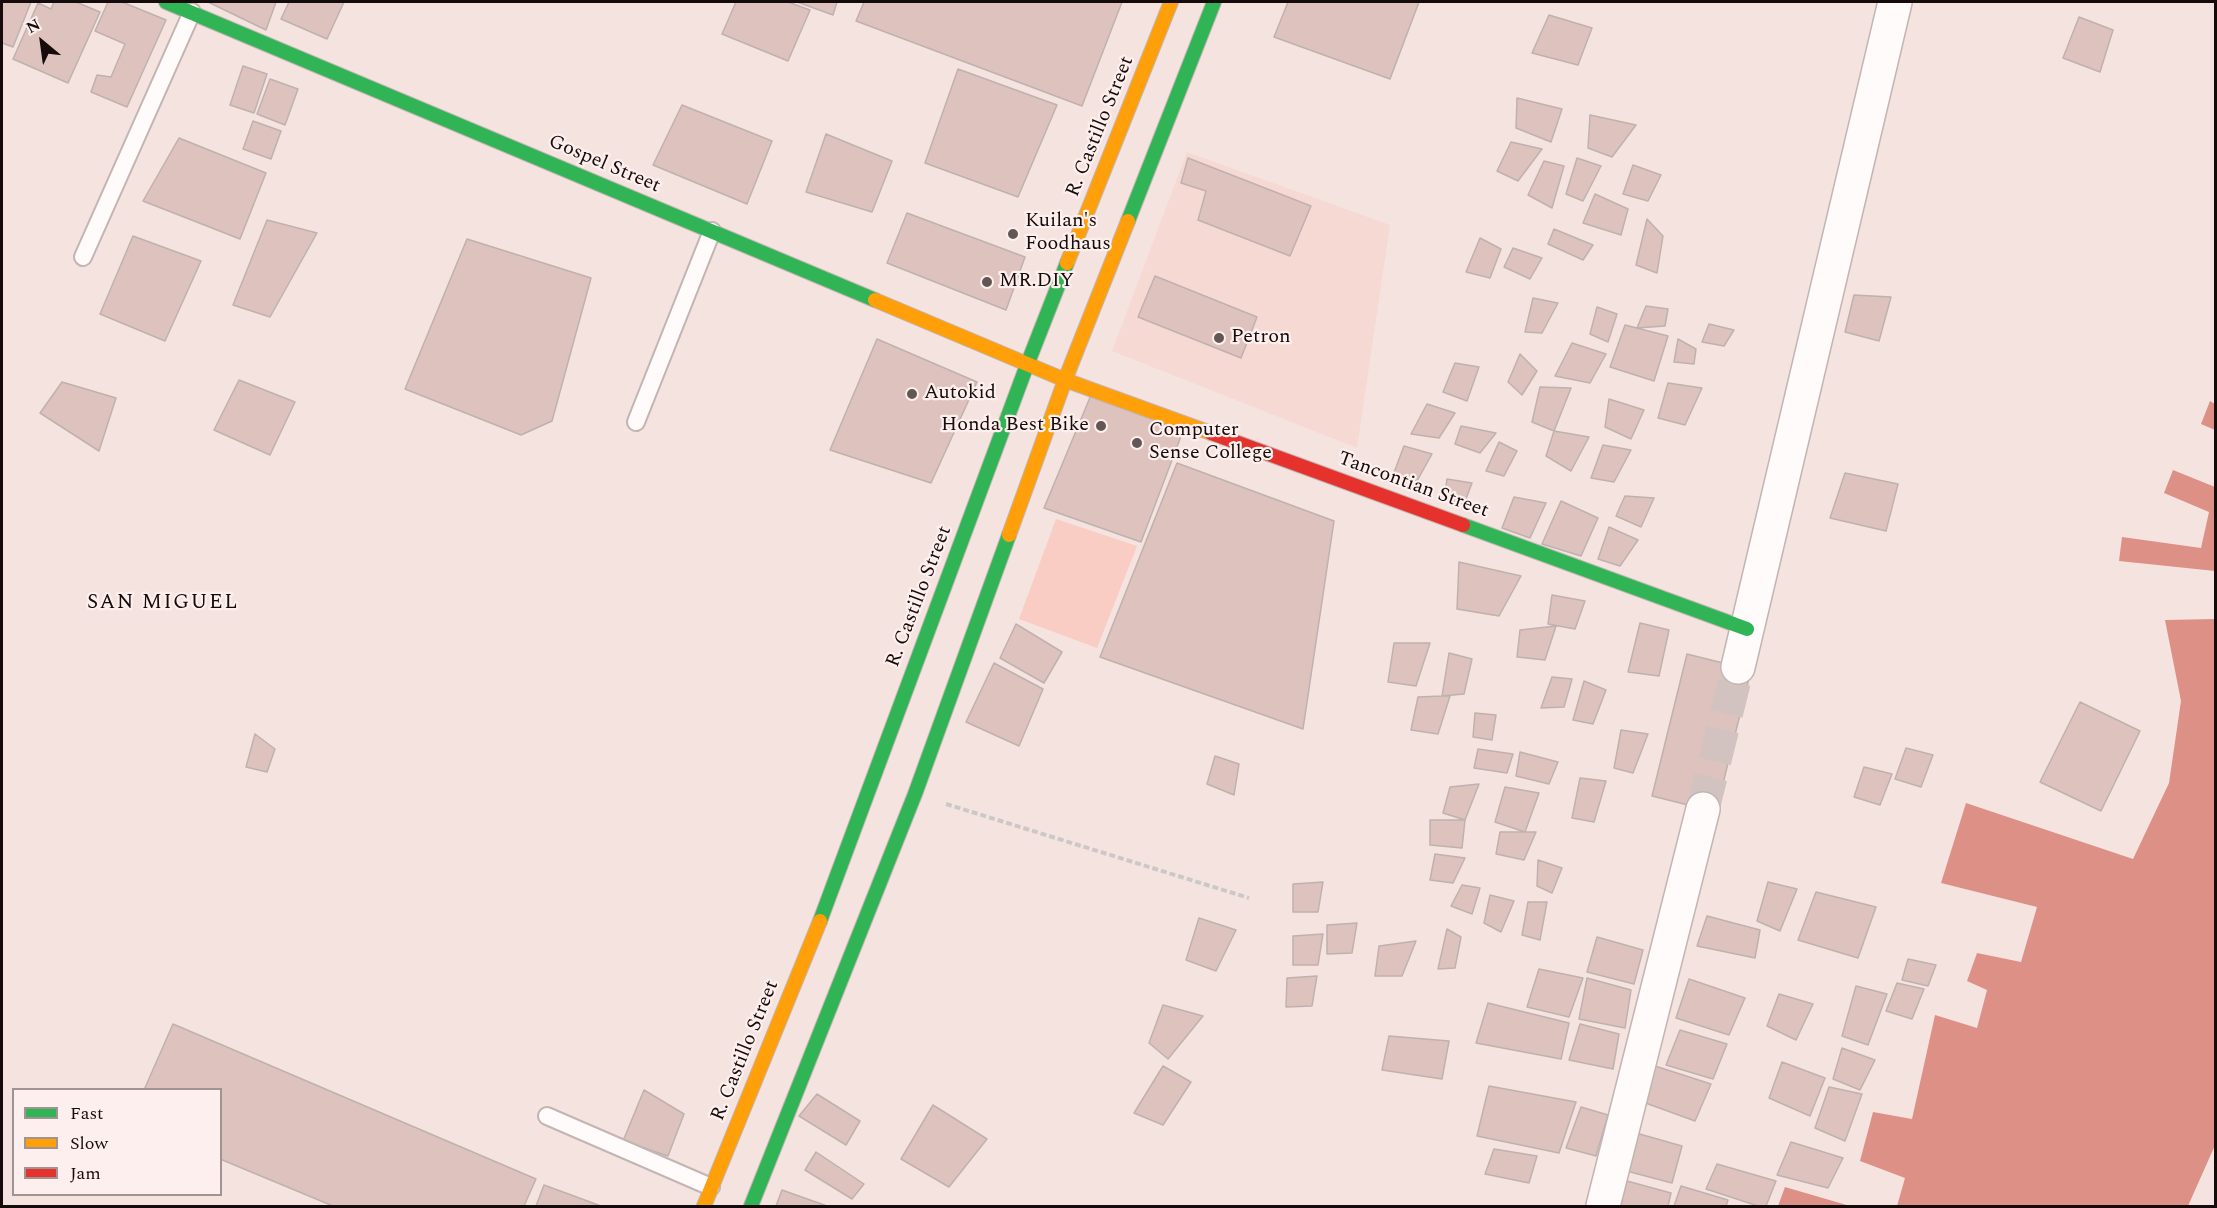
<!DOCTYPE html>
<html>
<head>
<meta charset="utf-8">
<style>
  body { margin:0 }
  #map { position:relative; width:2217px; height:1208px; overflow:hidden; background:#f5e3e0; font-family:Spectral,serif }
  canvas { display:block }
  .frame { position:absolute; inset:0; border:3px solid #150b0a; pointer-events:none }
  .legend { position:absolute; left:12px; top:1088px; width:210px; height:108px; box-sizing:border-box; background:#fdefed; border:2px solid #a09492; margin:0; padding:8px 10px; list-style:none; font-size:18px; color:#150b0a }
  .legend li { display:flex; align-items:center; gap:12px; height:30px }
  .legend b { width:30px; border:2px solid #a09492 }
  .north { position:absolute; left:12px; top:12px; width:60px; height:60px; -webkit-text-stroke:4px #fdefed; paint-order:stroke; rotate:331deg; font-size:16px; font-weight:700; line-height:24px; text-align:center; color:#150b0a }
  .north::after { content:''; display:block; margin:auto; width:21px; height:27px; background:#150b0a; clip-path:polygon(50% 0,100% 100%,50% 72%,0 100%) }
</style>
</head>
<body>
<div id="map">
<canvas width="2217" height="1208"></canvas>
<div class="frame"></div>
<ul class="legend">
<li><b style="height:8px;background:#30b455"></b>Fast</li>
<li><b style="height:8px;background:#ff9f0a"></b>Slow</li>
<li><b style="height:8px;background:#e5322d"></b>Jam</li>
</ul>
<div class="north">N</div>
</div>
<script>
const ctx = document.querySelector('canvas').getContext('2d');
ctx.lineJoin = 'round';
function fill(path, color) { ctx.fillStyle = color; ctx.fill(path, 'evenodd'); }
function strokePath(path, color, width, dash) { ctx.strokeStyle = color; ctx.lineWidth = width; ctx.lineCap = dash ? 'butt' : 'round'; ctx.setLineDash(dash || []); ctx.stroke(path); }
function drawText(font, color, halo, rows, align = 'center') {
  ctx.font = font + ' Spectral,serif'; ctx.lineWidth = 4.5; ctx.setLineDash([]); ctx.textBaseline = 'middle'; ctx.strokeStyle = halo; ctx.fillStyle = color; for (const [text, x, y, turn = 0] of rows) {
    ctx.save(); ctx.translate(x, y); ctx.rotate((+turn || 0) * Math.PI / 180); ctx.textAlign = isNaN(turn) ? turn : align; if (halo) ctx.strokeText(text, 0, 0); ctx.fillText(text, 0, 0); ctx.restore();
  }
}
fill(new Path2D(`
  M 1187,152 L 1390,225 L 1357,448 L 1112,351 Z`), '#f7d9d4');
fill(new Path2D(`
  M 1056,519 L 1137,546 L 1097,648 L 1019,619 Z`), '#f9ccc4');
fill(new Path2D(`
  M 2210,401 L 2215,404 L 2215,430 L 2201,424 Z
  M 2173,470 L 2215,487 L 2215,571 L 2119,561 L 2122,537 L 2201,548 L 2209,512 L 2164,493 Z
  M 2215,619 L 2216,1143 L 2188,1206 L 1897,1206 L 1905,1178 L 1860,1161 L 1873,1112 L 1912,1119 L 1935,1015 L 1977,1028 L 1987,990 L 1967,981 L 1977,953 L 2021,962 L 2037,907 L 1941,883 L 1966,803 L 2133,859 L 2169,783 L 2181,701 L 2165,620 Z
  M 1785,1187 L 1850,1206 L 1778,1206 Z`), '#dc9086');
const building = new Path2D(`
  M 2,2 L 31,2 L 13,47 L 2,43 Z
  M 54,2 L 76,2 L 100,12 L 68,83 L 13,59 L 38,3 L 51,9 Z
  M 108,2 L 122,2 L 166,20 L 127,107 L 91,92 L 97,75 L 111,77 L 125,44 L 95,31 Z
  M 208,2 L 276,2 L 266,30 Z
  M 289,2 L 344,2 L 327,39 L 281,19 Z
  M 736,2 L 788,2 L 810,10 L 788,61 L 722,34 Z
  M 797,2 L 837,2 L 833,15 Z
  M 864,2 L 1122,2 L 1082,106 L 856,21 Z
  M 1288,2 L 1419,2 L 1390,79 L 1274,37 Z
  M 1549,15 L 1592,28 L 1578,65 L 1532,53 Z
  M 2079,17 L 2113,30 L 2100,72 L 2063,58 Z
  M 243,66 L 267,74 L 254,113 L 230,105 Z
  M 958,69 L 1057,105 L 1018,197 L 925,163 Z
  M 270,79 L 298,89 L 285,125 L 257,114 Z
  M 1517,98 L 1562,109 L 1551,142 L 1516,128 Z
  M 682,105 L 772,141 L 747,204 L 653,165 Z
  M 1590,115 L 1636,125 L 1612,157 L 1588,148 Z
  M 253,121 L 281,131 L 271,159 L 243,149 Z
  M 826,134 L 892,161 L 872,212 L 806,192 Z
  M 179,138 L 266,173 L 240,239 L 143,201 Z
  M 1511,142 L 1542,149 L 1518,181 L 1497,171 Z
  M 1188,158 L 1311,206 L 1290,256 L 1198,220 L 1206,191 L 1181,183 Z
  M 1577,158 L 1601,166 L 1583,201 L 1566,194 Z
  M 1544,161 L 1564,166 L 1552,208 L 1528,195 Z
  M 1633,165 L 1661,175 L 1648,201 L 1623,194 Z
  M 1595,194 L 1628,209 L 1621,235 L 1583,223 Z
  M 907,213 L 1025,257 L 1006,310 L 887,263 Z
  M 1647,219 L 1663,236 L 1657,273 L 1636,265 Z
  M 267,220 L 317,233 L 270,317 L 233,305 Z
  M 1554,229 L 1593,245 L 1583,260 L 1548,244 Z
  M 133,236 L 201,261 L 165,341 L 100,314 Z
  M 1480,238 L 1501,249 L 1490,278 L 1466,272 Z
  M 467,239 L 591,278 L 552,421 L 521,435 L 405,389 Z
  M 1513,248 L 1542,258 L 1530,279 L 1504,267 Z
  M 1155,276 L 1257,317 L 1241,358 L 1138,317 Z
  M 1854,295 L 1891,297 L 1879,341 L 1845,332 Z
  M 1533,298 L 1558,303 L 1542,333 L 1525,332 Z
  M 1646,306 L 1668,309 L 1665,326 L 1637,328 Z
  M 1597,307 L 1617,314 L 1608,342 L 1590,334 Z
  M 1709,324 L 1734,330 L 1724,346 L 1702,342 Z
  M 1625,325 L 1668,336 L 1654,381 L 1610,367 Z
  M 877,339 L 977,382 L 931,483 L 830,450 Z
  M 1678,339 L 1696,349 L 1694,364 L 1674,362 Z
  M 1572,343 L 1606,354 L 1590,383 L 1555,376 Z
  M 1520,354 L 1537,371 L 1522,395 L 1508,382 Z
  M 1455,363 L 1479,367 L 1467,401 L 1443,392 Z
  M 239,380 L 295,402 L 270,455 L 214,430 Z
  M 62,382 L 116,398 L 99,451 L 40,413 Z
  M 1668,383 L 1702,388 L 1685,425 L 1658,418 Z
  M 1540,387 L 1571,388 L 1554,431 L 1532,422 Z
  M 1091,395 L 1183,431 L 1141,542 L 1044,508 Z
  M 1609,399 L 1644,410 L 1631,439 L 1605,427 Z
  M 1427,404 L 1455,413 L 1439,438 L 1411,434 Z
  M 1461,426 L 1496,433 L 1480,453 L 1455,444 Z
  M 1554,431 L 1589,437 L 1571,471 L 1546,456 Z
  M 1499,442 L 1517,451 L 1504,476 L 1486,471 Z
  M 1603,445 L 1631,450 L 1614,482 L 1591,478 Z
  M 1404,446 L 1432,454 L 1417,481 L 1393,475 Z
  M 1177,463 L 1334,521 L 1303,729 L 1100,657 Z
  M 1845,473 L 1898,484 L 1886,531 L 1830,518 Z
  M 1447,479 L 1472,483 L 1464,504 L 1444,499 Z
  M 1625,496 L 1654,498 L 1641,527 L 1616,516 Z
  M 1514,497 L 1546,503 L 1530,538 L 1502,528 Z
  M 1561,501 L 1598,518 L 1581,556 L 1542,544 Z
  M 1609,527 L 1638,540 L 1620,566 L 1598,559 Z
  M 1459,562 L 1521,576 L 1499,616 L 1457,609 Z
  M 1552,595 L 1585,601 L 1575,629 L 1548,624 Z
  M 1640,623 L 1669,630 L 1659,676 L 1628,672 Z
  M 1016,624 L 1062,652 L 1044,683 L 1000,658 Z
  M 1556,626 L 1545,660 L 1517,657 L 1520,630 Z
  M 1394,643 L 1430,643 L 1416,686 L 1388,682 Z
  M 1449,653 L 1472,659 L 1464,694 L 1442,696 Z
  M 1687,654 L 1751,670 L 1716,812 L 1652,796 Z
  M 994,663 L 1043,689 L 1019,746 L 966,722 Z
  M 1552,677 L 1572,679 L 1564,707 L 1541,708 Z
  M 1584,681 L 1606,690 L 1593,724 L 1573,720 Z
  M 1442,696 L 1450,696 L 1438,734 L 1411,730 L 1418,697 Z
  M 2080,702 L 2140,731 L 2101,811 L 2040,782 Z
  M 1475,713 L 1496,715 L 1492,740 L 1473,737 Z
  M 1621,730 L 1648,734 L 1633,773 L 1614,768 Z
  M 255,734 L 275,749 L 267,772 L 246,767 Z
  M 1906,748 L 1933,755 L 1921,787 L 1895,779 Z
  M 1478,749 L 1513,754 L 1507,773 L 1474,768 Z
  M 1520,752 L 1558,762 L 1549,784 L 1516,776 Z
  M 1215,756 L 1239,764 L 1234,795 L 1207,784 Z
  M 1864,767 L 1892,774 L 1880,805 L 1854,797 Z
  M 1580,778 L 1606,781 L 1594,822 L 1572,818 Z
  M 1479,784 L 1465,820 L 1443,813 L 1450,787 Z
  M 1505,787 L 1539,793 L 1525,832 L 1495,822 Z
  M 1430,820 L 1465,820 L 1462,848 L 1430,845 Z
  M 1500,832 L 1536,832 L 1524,860 L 1496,854 Z
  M 1435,854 L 1465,858 L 1453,883 L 1430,880 Z
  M 1538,860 L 1562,868 L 1552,893 L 1537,886 Z
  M 1323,882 L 1318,912 L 1293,912 L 1293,884 Z
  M 1768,882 L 1797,889 L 1780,931 L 1757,921 Z
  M 1462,885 L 1480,888 L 1472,914 L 1451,906 Z
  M 1816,892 L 1876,907 L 1858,958 L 1798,940 Z
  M 1490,895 L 1514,901 L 1501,932 L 1484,923 Z
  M 1528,902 L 1547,902 L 1540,940 L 1522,935 Z
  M 1707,916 L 1760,930 L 1755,958 L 1697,946 Z
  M 1199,918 L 1236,930 L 1216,971 L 1186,960 Z
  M 1357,923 L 1352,953 L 1327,954 L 1327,925 Z
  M 1447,929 L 1461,937 L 1455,968 L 1438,969 Z
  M 1323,934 L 1318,965 L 1293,965 L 1293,936 Z
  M 1597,937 L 1643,950 L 1634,984 L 1587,972 Z
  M 1416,941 L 1402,976 L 1375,976 L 1379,946 Z
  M 1908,959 L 1936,965 L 1928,986 L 1902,980 Z
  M 1539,969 L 1583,978 L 1569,1017 L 1527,1007 Z
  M 1317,976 L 1312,1006 L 1286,1007 L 1287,978 Z
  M 1587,978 L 1631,990 L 1625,1028 L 1579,1019 Z
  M 1689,979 L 1745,998 L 1729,1035 L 1676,1018 Z
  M 1897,983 L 1924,989 L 1912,1019 L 1886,1011 Z
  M 1856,986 L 1887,994 L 1868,1045 L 1842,1036 Z
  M 1779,994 L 1813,1004 L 1796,1040 L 1767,1026 Z
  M 1488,1003 L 1569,1023 L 1561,1059 L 1476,1043 Z
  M 1163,1005 L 1203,1016 L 1168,1059 L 1149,1043 Z
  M 173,1024 L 536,1179 L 524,1206 L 333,1206 L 220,1159 L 220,1090 L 144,1090 Z
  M 1580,1024 L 1619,1034 L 1613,1069 L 1569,1060 Z
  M 1680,1030 L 1727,1044 L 1713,1079 L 1666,1065 Z
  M 1389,1036 L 1449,1041 L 1442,1079 L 1382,1070 Z
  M 1842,1048 L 1875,1060 L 1860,1090 L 1833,1079 Z
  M 1782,1062 L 1825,1078 L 1810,1116 L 1769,1098 Z
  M 1652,1065 L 1711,1084 L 1695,1121 L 1640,1101 Z
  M 1163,1066 L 1191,1082 L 1163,1125 L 1134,1113 Z
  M 1489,1086 L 1576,1102 L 1559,1153 L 1477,1136 Z
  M 1829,1087 L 1862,1094 L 1845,1141 L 1815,1128 Z
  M 644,1090 L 684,1114 L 668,1156 L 623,1141 Z
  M 817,1094 L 860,1121 L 846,1145 L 799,1116 Z
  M 933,1105 L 987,1139 L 949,1187 L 901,1159 Z
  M 1581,1107 L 1608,1115 L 1596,1156 L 1566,1148 Z
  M 1629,1131 L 1682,1146 L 1672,1183 L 1619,1169 Z
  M 1791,1142 L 1843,1158 L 1828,1188 L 1777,1175 Z
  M 1494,1149 L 1537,1156 L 1529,1183 L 1485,1174 Z
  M 816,1152 L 864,1184 L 852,1199 L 805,1170 Z
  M 1717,1164 L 1776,1181 L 1766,1206 L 1758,1206 L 1706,1189 Z
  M 1627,1181 L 1671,1193 L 1668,1206 L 1619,1206 Z
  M 544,1185 L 601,1206 L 536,1206 Z
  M 1681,1186 L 1728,1200 L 1726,1206 L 1674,1206 Z
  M 782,1190 L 827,1206 L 776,1206 Z`);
fill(building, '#dec2be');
strokePath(building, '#bfb1af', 1.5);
strokePath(new Path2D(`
  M 1703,809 L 1738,667`), '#d3c3c0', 33, [33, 16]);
const lane = new Path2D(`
  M 83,257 L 192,12
  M 636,422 L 712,231
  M 547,1116 L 711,1187`);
const street = new Path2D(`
  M 1738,667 L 1895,2
  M 1603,1206 L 1703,809`);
const fast = new Path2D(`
  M 166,2 L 875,300
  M 1128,221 L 1214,2
  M 1463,525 L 1747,629
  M 820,921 L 1027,365 L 1067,263
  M 751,1206 L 915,794 L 1009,535`);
const slow = new Path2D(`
  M 1067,263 L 1171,2
  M 875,300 L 1065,380 L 1211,433
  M 1009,535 L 1065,380 L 1128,221
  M 704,1206 L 820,921`);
const jam = new Path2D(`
  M 1211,433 L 1463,525`);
strokePath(lane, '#c2b5b3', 20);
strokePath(street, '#c2b5b3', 36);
strokePath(fast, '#c2b5b3', 16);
strokePath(slow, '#c2b5b3', 16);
strokePath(jam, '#c2b5b3', 16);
strokePath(new Path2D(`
  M 946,804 L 1249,898`), '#cdc8c8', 4, [6, 3]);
strokePath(lane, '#fefbfa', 16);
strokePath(street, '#fefbfa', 33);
strokePath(fast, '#30b455', 14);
strokePath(slow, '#ff9f0a', 14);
strokePath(jam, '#e5322d', 14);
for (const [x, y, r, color] of [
  [1013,234,6,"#635755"],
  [987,282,6,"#635755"],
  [1219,338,6,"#635755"],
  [912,394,6,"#635755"],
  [1101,426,6,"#635755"],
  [1137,443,6,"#635755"]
]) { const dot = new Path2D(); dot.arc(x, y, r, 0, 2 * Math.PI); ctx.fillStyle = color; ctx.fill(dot); strokePath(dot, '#fdefed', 2); }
drawText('20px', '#150b0a', '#fdefed', [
  ["R. Castillo Street",1101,127,-68],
  ["Gospel Street",604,165,23],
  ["Tancontian Street",1413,486,20],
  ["R. Castillo Street",920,597,-69],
  ["R. Castillo Street",746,1051,-68]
]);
drawText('20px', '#150b0a', '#fdefed', [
  ["Kuilan's",1025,222],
  ["Foodhaus",1025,245],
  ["MR.DIY",999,282],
  ["Petron",1231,338],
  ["Autokid",924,394],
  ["Honda Best Bike",1089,426,"right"],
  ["Computer",1149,431],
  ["Sense College",1149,454]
], 'left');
ctx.letterSpacing = '1.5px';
drawText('21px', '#150b0a', '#fdefed', [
  ["SAN MIGUEL",163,604]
]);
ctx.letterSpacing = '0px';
</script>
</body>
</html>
